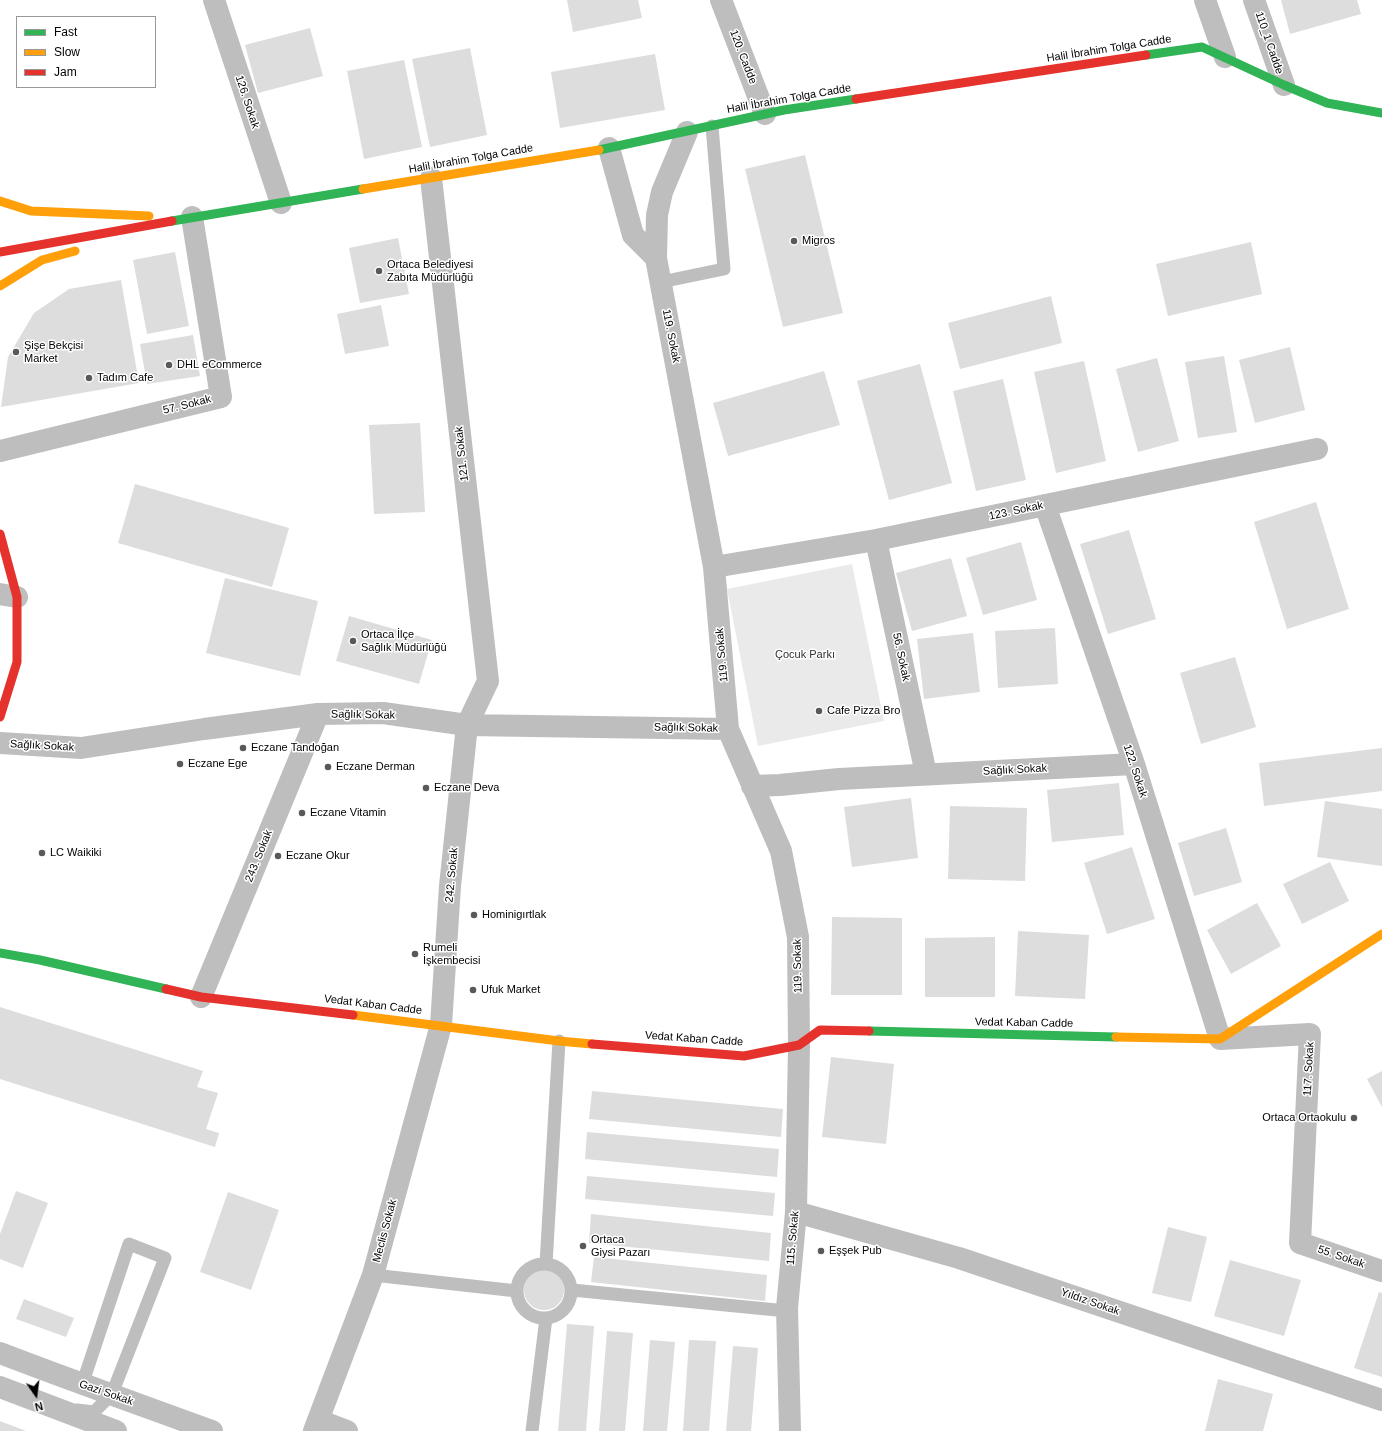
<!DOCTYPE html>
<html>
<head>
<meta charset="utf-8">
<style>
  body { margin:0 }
  #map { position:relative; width:1382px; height:1431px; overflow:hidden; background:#fff; font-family:Arial,sans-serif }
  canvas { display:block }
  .legend { position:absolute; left:16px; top:16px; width:140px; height:72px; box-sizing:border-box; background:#fff; border:1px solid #999; margin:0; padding:5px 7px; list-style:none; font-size:12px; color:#000 }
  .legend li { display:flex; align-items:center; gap:8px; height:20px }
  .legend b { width:20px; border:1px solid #999 }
  .north { position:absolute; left:16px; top:1375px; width:40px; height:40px; -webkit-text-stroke:3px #fff; paint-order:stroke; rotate:166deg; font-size:11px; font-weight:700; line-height:16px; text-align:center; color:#000 }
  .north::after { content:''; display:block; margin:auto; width:14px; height:18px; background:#000; clip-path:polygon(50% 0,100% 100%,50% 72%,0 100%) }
</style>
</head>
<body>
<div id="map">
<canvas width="1382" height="1431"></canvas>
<ul class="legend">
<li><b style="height:5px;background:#30b455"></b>Fast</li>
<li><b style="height:5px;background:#ff9f0a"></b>Slow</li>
<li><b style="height:5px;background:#e5322d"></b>Jam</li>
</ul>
<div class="north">N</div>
</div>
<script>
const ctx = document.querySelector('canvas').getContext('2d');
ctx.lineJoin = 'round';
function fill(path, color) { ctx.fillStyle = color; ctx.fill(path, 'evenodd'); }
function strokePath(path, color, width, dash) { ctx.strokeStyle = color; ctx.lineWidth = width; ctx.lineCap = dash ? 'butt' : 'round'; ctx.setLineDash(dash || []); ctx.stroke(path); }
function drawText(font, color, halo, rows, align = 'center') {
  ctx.font = font + ' Arial,sans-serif'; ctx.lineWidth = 3; ctx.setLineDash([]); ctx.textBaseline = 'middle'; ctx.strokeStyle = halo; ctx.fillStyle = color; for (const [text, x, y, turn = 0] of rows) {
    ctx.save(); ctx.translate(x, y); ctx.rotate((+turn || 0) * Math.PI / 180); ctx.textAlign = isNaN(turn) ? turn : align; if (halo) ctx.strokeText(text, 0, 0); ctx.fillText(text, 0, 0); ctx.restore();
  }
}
fill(new Path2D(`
  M 852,564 L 884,721 L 758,746 L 727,589 Z`), '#eaeaea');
fill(new Path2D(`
  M 567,0 L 638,0 L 642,18 L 573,32 Z
  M 1281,0 L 1357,0 L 1361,14 L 1290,34 Z
  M 310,28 L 323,76 L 258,93 L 245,45 Z
  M 470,48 L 487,135 L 430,147 L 412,59 Z
  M 655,54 L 665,110 L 560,128 L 551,72 Z
  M 404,60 L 422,147 L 364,159 L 347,71 Z
  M 805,155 L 843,313 L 783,327 L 745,169 Z
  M 398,238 L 409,294 L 360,303 L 349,248 Z
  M 1251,242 L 1262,294 L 1168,316 L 1156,264 Z
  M 175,252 L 189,326 L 147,334 L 133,260 Z
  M 121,280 L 139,383 L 1,407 L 8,357 L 34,313 L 69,289 Z
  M 1051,296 L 1062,343 L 960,369 L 948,323 Z
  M 381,305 L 389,346 L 345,354 L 337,314 Z
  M 193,335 L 200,376 L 147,384 L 140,344 Z
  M 1290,347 L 1305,410 L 1255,423 L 1239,360 Z
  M 1224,356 L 1237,432 L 1198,438 L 1185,362 Z
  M 1157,358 L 1179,441 L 1138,452 L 1116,369 Z
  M 1084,361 L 1106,461 L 1056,473 L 1034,372 Z
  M 920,364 L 952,483 L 889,500 L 857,381 Z
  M 824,371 L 840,425 L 728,456 L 713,403 Z
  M 1003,379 L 1026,480 L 976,491 L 953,391 Z
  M 420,423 L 425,512 L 374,514 L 369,425 Z
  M 135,484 L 289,528 L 272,587 L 118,543 Z
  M 1316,502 L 1349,609 L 1287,629 L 1254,522 Z
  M 1129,530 L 1156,619 L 1108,634 L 1080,544 Z
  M 1021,542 L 1037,600 L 983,615 L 966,558 Z
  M 951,558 L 967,616 L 912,631 L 896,573 Z
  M 225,578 L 318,601 L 300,676 L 206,653 Z
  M 349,616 L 432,640 L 419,684 L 336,661 Z
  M 1055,628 L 1058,684 L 998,688 L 995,631 Z
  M 973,633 L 980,692 L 924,699 L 917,639 Z
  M 1235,657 L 1256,727 L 1201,744 L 1180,673 Z
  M 1382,748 L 1382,791 L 1264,806 L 1259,763 Z
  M 1119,783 L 1124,835 L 1052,842 L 1047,790 Z
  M 911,798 L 918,858 L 852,867 L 844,807 Z
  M 1325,801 L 1382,809 L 1382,866 L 1317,857 Z
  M 950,806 L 1027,808 L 1025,881 L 948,879 Z
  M 1226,828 L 1242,882 L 1194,896 L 1178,843 Z
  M 1132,847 L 1155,919 L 1107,934 L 1084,863 Z
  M 1330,862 L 1349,901 L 1302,924 L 1283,884 Z
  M 1257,903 L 1281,946 L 1231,974 L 1207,930 Z
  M 832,917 L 902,918 L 902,995 L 831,995 Z
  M 1018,931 L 1089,935 L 1085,999 L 1015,996 Z
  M 995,937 L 995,997 L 925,997 L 925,938 Z
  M 0,1007 L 203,1071 L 197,1087 L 218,1093 L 206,1129 L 219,1133 L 215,1147 L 0,1079 Z
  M 831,1057 L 894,1064 L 886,1144 L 822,1137 Z
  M 1382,1071 L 1382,1107 L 1367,1079 Z
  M 592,1091 L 783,1109 L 781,1137 L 589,1119 Z
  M 587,1132 L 779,1149 L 777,1177 L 585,1159 Z
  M 587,1176 L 775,1193 L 773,1216 L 585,1199 Z
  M 16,1191 L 48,1203 L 23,1268 L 0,1259 L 0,1234 Z
  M 228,1192 L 279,1210 L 251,1290 L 200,1272 Z
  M 591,1214 L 771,1233 L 769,1261 L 589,1243 Z
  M 1168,1227 L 1207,1237 L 1191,1302 L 1152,1293 Z
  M 594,1257 L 767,1275 L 765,1301 L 591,1282 Z
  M 1230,1260 L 1301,1280 L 1284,1336 L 1214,1316 Z
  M524 1290a20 20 0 1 1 40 0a20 20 0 1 1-40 0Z
  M 1379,1292 L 1382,1293 L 1382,1377 L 1354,1368 Z
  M 24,1299 L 74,1318 L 66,1337 L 16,1319 Z
  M 567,1324 L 594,1326 L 586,1431 L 558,1431 Z
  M 607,1331 L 633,1333 L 625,1431 L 599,1431 Z
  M 650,1340 L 675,1342 L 667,1431 L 643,1431 Z
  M 689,1340 L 716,1341 L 709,1431 L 683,1431 Z
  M 733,1346 L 758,1348 L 751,1431 L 726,1431 Z
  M 1218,1379 L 1273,1394 L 1263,1431 L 1205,1431 Z
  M 0,1421 L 26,1431 L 0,1431 Z`), '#ddd');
strokePath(new Path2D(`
  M 661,282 L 724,269 L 712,126
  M 546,1264 L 559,1041
  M517 1291a27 27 0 1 1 54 0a27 27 0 1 1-54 0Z
  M 373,1275 L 517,1291
  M 572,1290 L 787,1311
  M 77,1410 L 94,1412 L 112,1394 L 165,1258 L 129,1244 L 82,1385
  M 532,1431 L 546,1318`), '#bebebe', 13);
strokePath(new Path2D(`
  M 214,0 L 281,203
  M 721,0 L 765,114
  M 1205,0 L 1225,57
  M 1254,0 L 1284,85
  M 687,132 L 662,192 L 657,215 L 656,258 L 714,567 L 728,729 L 781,851 L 798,937 L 799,1045 L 796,1212 L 787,1308 L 790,1431
  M 609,148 L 633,235 L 656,258
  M 0,451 L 221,397 L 192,217
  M 1045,505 L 1134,764 L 1220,1039 L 1310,1034 L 1300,1243 L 1382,1271
  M 876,540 L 926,774
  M 714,567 L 876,540 L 1317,449
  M 0,594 L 17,597
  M 0,743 L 81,748 L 204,729 L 318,714 L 383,713 L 467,725 L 728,729
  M 752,786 L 780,785 L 839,779 L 1134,764
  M 201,997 L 318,714
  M 796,1212 L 959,1258 L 1382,1400
  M 0,1353 C 70,1380 141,1405 212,1431
  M 0,1387 L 116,1431
  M 318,1420 L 347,1431
  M 314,1431 L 373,1275 L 441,1025 L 450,886 L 467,725 L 488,681 L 431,178`), '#bebebe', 22);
strokePath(new Path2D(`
  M 1146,55 L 1202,47 L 1284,85 L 1327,103 L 1382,113
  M 599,150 L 784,110 L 856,99
  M 172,221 L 363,189
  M 0,953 L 40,960 L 166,989
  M 869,1031 L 1116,1037`), '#30b455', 9);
strokePath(new Path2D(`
  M 363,189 L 599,150
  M 0,201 L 31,211 L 149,216
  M 0,286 L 42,260 L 75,251
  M 353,1015 L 559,1041 L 592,1044
  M 1116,1037 L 1220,1039 L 1382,934`), '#ff9f0a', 9);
strokePath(new Path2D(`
  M 856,99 L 1146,55
  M 0,252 L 172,221
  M 0,534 L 17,597 L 17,662 L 0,717
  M 166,989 L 201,997 L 353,1015
  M 592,1044 L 744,1056 L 799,1045 L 820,1030 L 869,1031`), '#e5322d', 9);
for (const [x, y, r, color] of [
  [794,241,4,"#595959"],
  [379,271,4,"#595959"],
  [16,352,4,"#595959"],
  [169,365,4,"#595959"],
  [89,378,4,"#595959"],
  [353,641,4,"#595959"],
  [819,711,4,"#595959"],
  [243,748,4,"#595959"],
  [180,764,4,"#595959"],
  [328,767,4,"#595959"],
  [426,788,4,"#595959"],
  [302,813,4,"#595959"],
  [42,853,4,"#595959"],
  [278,856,4,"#595959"],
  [474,915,4,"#595959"],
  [415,954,4,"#595959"],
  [473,990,4,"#595959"],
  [1354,1118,4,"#595959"],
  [583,1246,4,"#595959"],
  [821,1251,4,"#595959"]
]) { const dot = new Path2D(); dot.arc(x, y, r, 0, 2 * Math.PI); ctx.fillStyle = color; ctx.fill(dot); strokePath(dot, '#fff', 1.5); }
drawText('11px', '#000', '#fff', [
  ["110_1 Cadde",1269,43,71],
  ["Halil İbrahim Tolga Cadde",1109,49,-9],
  ["120. Cadde",743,57,69],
  ["Halil İbrahim Tolga Cadde",789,99,-10],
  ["126. Sokak",247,102,72],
  ["Halil İbrahim Tolga Cadde",471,159,-10],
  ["119. Sokak",671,336,79],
  ["57. Sokak",187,405,-14],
  ["121. Sokak",462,454,-96],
  ["123. Sokak",1016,511,-12],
  ["119. Sokak",722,655,-95],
  ["56. Sokak",901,657,78],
  ["Sağlık Sokak",363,715,1],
  ["Sağlık Sokak",686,728,1],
  ["Sağlık Sokak",42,746,3],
  ["Sağlık Sokak",1015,770,-3],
  ["122. Sokak",1135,771,72],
  ["243. Sokak",259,856,-68],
  ["242. Sokak",452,875,-85],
  ["119. Sokak",798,966,-91],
  ["Vedat Kaban Cadde",373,1005,7],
  ["Vedat Kaban Cadde",1024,1023,1],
  ["Vedat Kaban Cadde",694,1039,4],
  ["117. Sokak",1309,1069,-87],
  ["Meclis Sokak",385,1231,-75],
  ["115. Sokak",793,1238,-85],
  ["55. Sokak",1341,1257,19],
  ["Yıldız Sokak",1090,1302,19],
  ["Gazi Sokak",106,1393,19]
]);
drawText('11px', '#000', '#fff', [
  ["Migros",802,241],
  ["Ortaca Belediyesi",387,265],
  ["Zabıta Müdürlüğü",387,278],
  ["Şişe Bekçisi",24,346],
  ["Market",24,359],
  ["DHL eCommerce",177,365],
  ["Tadım Cafe",97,378],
  ["Ortaca İlçe",361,635],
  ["Sağlık Müdürlüğü",361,648],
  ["Cafe Pizza Bro",827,711],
  ["Eczane Tandoğan",251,748],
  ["Eczane Ege",188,764],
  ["Eczane Derman",336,767],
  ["Eczane Deva",434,788],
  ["Eczane Vitamin",310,813],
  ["LC Waikiki",50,853],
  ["Eczane Okur",286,856],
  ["Hominigırtlak",482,915],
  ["Rumeli",423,948],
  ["İşkembecisi",423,961],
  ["Ufuk Market",481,990],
  ["Ortaca Ortaokulu",1346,1118,"right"],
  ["Ortaca",591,1240],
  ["Giysi Pazarı",591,1253],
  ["Eşşek Pub",829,1251]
], 'left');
drawText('11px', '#303030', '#fff', [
  ["Çocuk Parkı",805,655]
]);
</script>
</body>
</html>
